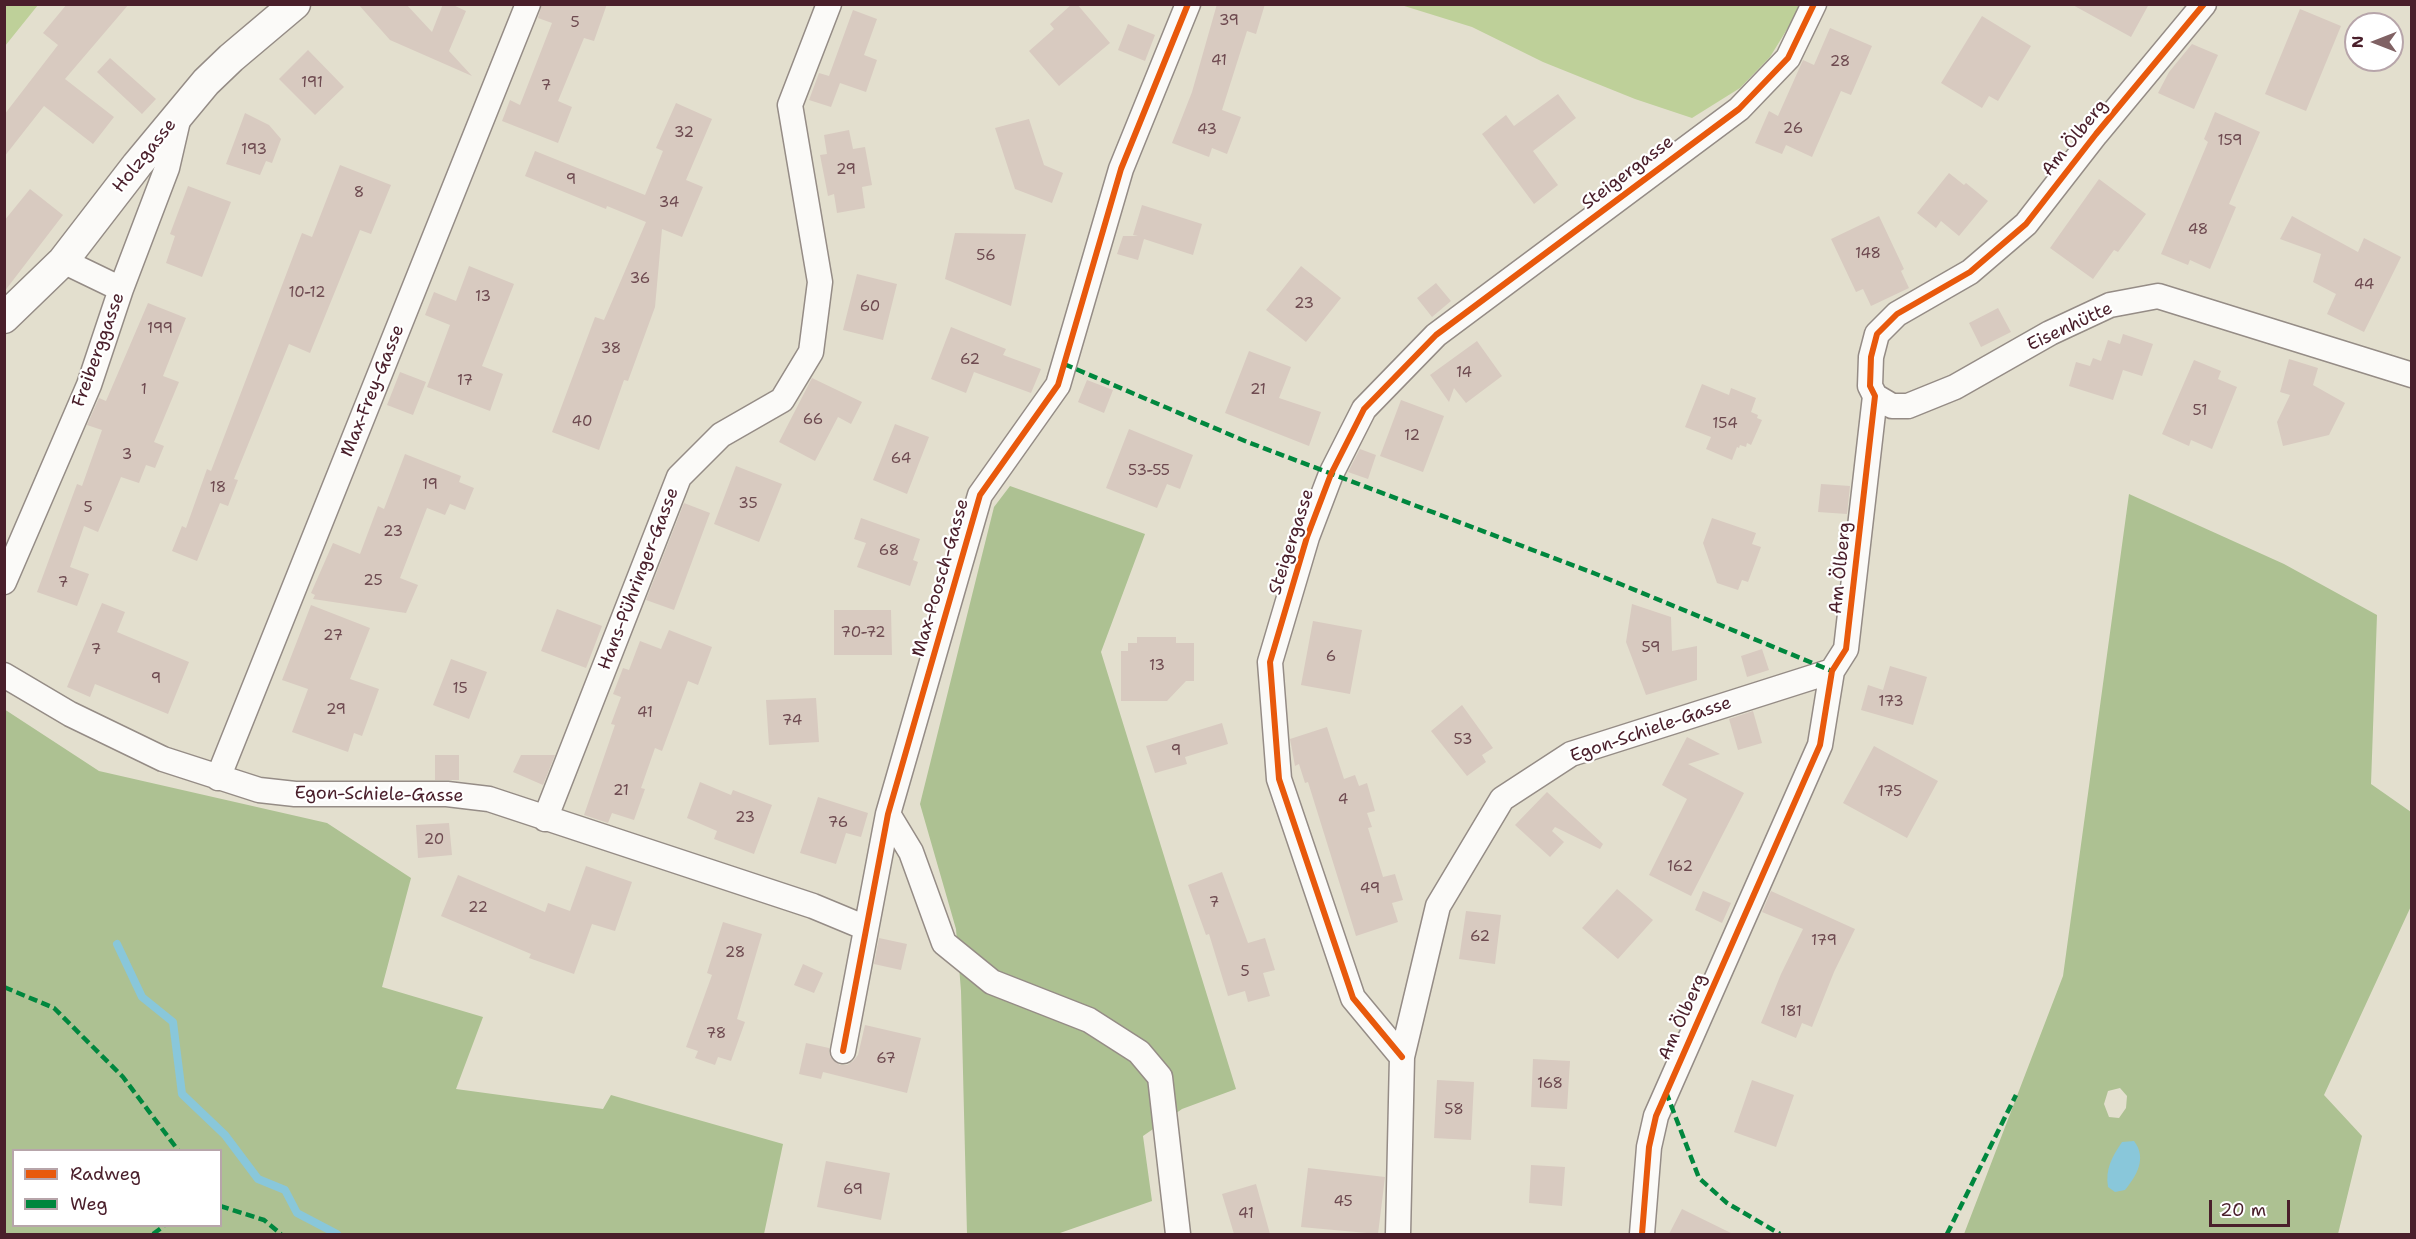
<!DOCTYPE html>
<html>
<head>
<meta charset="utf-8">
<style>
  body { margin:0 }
  #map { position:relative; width:2416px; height:1239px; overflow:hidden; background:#e3dfce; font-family:"Shantell Sans",sans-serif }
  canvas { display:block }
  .frame { position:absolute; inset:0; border:6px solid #4a1f2b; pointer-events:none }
  .legend { position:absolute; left:12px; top:1149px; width:210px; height:78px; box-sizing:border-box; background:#fff; border:2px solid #b7a5aa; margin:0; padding:8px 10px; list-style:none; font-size:18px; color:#4a1f2b }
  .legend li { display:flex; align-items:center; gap:12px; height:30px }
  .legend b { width:30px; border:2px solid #b7a5aa }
  .north { position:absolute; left:2344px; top:12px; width:60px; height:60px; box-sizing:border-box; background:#fff; border:2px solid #b7a5aa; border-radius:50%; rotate:270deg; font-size:16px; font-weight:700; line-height:24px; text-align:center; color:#4a1f2b }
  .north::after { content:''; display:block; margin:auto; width:21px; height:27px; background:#806264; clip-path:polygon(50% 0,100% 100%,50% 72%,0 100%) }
  .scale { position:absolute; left:2209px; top:1200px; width:81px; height:27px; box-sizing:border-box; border:3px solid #4a1f2b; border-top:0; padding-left:8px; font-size:18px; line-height:21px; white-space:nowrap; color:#4a1f2b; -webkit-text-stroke:4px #fff; paint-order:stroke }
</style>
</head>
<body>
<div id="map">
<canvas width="2416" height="1239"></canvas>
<div class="frame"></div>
<ul class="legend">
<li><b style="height:8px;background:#e8590c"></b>Radweg</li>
<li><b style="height:8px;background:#00873e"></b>Weg</li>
</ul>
<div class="north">N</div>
<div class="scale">20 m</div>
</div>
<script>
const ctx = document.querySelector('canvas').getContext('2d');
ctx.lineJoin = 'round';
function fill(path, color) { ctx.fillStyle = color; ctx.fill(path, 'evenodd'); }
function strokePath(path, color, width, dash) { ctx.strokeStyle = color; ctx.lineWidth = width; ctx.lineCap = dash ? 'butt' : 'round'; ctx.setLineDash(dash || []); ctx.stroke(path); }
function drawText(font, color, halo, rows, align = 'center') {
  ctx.font = font + ' "Shantell Sans",sans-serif'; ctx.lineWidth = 4.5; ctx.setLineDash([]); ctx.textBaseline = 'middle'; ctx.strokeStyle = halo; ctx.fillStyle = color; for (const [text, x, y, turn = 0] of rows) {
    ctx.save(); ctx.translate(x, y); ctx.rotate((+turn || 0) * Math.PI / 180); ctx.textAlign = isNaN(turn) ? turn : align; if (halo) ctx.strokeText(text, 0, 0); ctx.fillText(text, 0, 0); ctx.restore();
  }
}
fill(new Path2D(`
  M 5,4 L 38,5 L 5,46 L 4,5 Z
  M 1401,5 L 1802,5 L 1770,57 L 1740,88 L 1692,118 L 1635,99 L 1543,62 L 1472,27 Z`), '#bed099');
fill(new Path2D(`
  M 1010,486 L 1145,534 L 1101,652 L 1236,1089 L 1182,1109 L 1143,1136 L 1152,1201 L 1057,1234 L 967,1234 L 961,991 L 956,929 L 920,804 L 994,507 Z
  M 2129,494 L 2284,564 L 2377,615 L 2371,784 L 2411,812 L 2412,904 L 2324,1095 L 2362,1136 L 2338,1234 L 1964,1234 L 2063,976 ZM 2120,1088 L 2127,1096 L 2126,1108 L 2119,1118 L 2109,1117 L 2104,1104 L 2108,1091 Z
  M 4,709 L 99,771 L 327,823 L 411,878 L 382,987 L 483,1017 L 456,1089 L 603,1109 L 611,1095 L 783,1144 L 764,1234 L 5,1234 ZM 14,1150 L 220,1150 L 220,1226 L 14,1226 Z`), '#adc192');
fill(new Path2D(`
  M 2134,1141 C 2147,1158 2137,1175 2125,1190 L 2115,1192 L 2108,1187 C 2105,1169 2112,1157 2122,1142 Z`), '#89c7da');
strokePath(new Path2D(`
  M 117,944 L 142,997 L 173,1022 L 182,1094 L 225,1135 L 258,1179 L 285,1190 L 297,1213 L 337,1234`), '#89c7da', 8);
fill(new Path2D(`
  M 67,4 L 129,4 L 65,79 L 114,117 L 93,144 L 44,106 L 4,157 L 4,115 L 58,45 L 43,33 Z
  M 358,4 L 406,4 L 432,32 L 443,4 L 451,4 L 466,11 L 449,51 L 472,76 L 390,40 Z
  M 542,4 L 607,4 L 594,41 L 584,38 L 558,101 L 572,107 L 558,143 L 502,121 L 510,100 L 520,105 L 552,23 L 538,18 Z
  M 1072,4 L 1077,4 L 1110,43 L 1059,86 L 1029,51 L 1054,29 L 1050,24 Z
  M 1217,4 L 1265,4 L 1256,34 L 1247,31 L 1222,110 L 1241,117 L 1227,154 L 1212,148 L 1209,157 L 1172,143 L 1192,92 Z
  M 2071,4 L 2149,4 L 2131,37 Z
  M 2300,9 L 2341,26 L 2306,111 L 2265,94 Z
  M 853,10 L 877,19 L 864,55 L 877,60 L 866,92 L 840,83 L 831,107 L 809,100 L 819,73 L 829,76 Z
  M 1982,16 L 2031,46 L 1998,101 L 1989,96 L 1982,108 L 1941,83 Z
  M 1128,24 L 1155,35 L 1145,61 L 1118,50 Z
  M 1830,28 L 1872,46 L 1851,95 L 1841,91 L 1812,157 L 1786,145 L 1782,154 L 1755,143 L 1769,111 L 1778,116 L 1803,60 L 1814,65 Z
  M 2192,44 L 2218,55 L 2194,109 L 2158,93 L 2169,72 Z
  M 308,50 L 344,87 L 315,115 L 279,79 Z
  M 110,58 L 156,99 L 142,114 L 97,72 Z
  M 1558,94 L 1576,118 L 1533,151 L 1558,185 L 1534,204 L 1482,134 L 1506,115 L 1514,126 Z
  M 676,103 L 712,119 L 686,180 L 703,187 L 682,237 L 662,229 L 655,307 L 628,381 L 624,380 L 599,450 L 552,432 L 595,317 L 604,320 L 646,222 L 607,206 L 606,209 L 525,176 L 535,151 L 645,195 L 663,151 L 656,148 Z
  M 2215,112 L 2260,132 L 2229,204 L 2236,207 L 2210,269 L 2190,260 L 2188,265 L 2161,254 L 2208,142 L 2204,139 Z
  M 245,113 L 269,125 L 281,139 L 272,163 L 266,161 L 260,175 L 226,164 Z
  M 1029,119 L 1044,165 L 1063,173 L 1052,203 L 1015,189 L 995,128 Z
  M 849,130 L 853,149 L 865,147 L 872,185 L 862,187 L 865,208 L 837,213 L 834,194 L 828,196 L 820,155 L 827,154 L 824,135 Z
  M 340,165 L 391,185 L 371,234 L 360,230 L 310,353 L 289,344 L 234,479 L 238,480 L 228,506 L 220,503 L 197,561 L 172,551 L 182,526 L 186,528 L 207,469 L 211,471 L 302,233 L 312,237 Z
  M 1949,173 L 1964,185 L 1966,183 L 1988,201 L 1959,236 L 1941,221 L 1936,228 L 1917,213 Z
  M 2099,179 L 2146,214 L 2118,252 L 2114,250 L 2093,279 L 2050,248 Z
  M 188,186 L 231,202 L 202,277 L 166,263 L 175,236 L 170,234 Z
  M 30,189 L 63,215 L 4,292 L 4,221 Z
  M 1142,205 L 1202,224 L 1193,255 L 1144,239 L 1138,260 L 1117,254 L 1123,236 L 1138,236 L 1133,235 Z
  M 1879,216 L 1904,269 L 1901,271 L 1909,288 L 1871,306 L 1863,289 L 1856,292 L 1831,239 Z
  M 2292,216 L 2358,252 L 2364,238 L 2401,257 L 2364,332 L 2327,314 L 2336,294 L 2313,282 L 2321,254 L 2280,239 Z
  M 955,233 L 1026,234 L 1011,306 L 945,279 Z
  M 469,266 L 514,284 L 482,366 L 503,374 L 490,411 L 427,387 L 450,325 L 425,315 L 434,292 L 456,301 Z
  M 1301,266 L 1341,298 L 1306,342 L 1266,310 Z
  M 857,274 L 897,284 L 883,340 L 843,330 Z
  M 1436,283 L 1451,301 L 1432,317 L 1417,298 Z
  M 148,303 L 186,318 L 163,376 L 179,382 L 154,442 L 164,446 L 155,468 L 146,465 L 139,483 L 121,477 L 98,532 L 84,526 L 70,567 L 89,574 L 77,606 L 37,592 L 77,484 L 82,486 L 102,430 L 87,425 L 99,398 L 106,401 Z
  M 1998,308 L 2011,332 L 1981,347 L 1969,323 Z
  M 951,327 L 1006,349 L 1003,355 L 1041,369 L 1031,393 L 974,372 L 966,393 L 931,379 Z
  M 2123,334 L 2153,344 L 2142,376 L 2123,370 L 2113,400 L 2069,386 L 2076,362 L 2090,366 L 2093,358 L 2101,361 L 2108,340 L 2120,344 Z
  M 1477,341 L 1502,376 L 1466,403 L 1454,388 L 1449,402 L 1430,375 Z
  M 1249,351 L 1291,367 L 1279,398 L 1321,412 L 1309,446 L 1225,413 Z
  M 2289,359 L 2318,368 L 2313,385 L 2345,403 L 2329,435 L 2283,446 L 2277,422 L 2290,395 L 2280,392 Z
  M 2194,360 L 2221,371 L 2218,379 L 2237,387 L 2212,449 L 2191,440 L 2189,446 L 2162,434 Z
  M 400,372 L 426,382 L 413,415 L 387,405 Z
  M 812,378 L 862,402 L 851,424 L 838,417 L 815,461 L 779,442 Z
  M 1087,380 L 1113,390 L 1104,413 L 1078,402 Z
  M 1702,384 L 1729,395 L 1731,388 L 1756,398 L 1751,412 L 1758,415 L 1757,418 L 1762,420 L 1751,445 L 1747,443 L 1746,447 L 1740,445 L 1739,448 L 1737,447 L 1732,460 L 1706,449 L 1711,437 L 1685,427 Z
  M 1401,400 L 1444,416 L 1423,472 L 1380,456 Z
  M 895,424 L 929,437 L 907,494 L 873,480 Z
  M 1129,429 L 1193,455 L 1180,489 L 1167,484 L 1157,508 L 1106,488 Z
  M 1360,449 L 1376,455 L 1368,479 L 1348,472 Z
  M 405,454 L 461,476 L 459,482 L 474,488 L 465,510 L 450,504 L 445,515 L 427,508 L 400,578 L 418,585 L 406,613 L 313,599 L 315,595 L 311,593 L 333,543 L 360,554 L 378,506 L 384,509 Z
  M 736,466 L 782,484 L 759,542 L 714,524 Z
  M 1821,484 L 1850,486 L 1847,514 L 1818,512 Z
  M 684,503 L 710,513 L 674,610 L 646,600 Z
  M 861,518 L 920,539 L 913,560 L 918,562 L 910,586 L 857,567 L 866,543 L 854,539 Z
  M 1712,518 L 1756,533 L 1752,544 L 1761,547 L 1748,582 L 1742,580 L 1738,590 L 1717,583 L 1703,543 Z
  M 102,603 L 125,612 L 117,632 L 189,662 L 168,714 L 95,684 L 90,697 L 67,687 Z
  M 1632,604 L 1671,617 L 1672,651 L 1697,646 L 1697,680 L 1646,695 L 1626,642 Z
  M 311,605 L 370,628 L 350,679 L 379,689 L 362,736 L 354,733 L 348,752 L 292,732 L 308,689 L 282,680 Z
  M 557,609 L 602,626 L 586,668 L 541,651 Z
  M 834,610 L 891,610 L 892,655 L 834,655 Z
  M 1313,621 L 1362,630 L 1350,694 L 1301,685 Z
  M 669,630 L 712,647 L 698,685 L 688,681 L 662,751 L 655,748 L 641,788 L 645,789 L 634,820 L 612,813 L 608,823 L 584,815 L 615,725 L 611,724 L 621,697 L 613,694 L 623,668 L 629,670 L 640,641 L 661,649 Z
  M 1137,637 L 1176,637 L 1176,643 L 1194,643 L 1194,681 L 1186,681 L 1167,701 L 1121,701 L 1121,651 L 1128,651 L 1128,643 L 1137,643 Z
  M 1762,649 L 1769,670 L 1747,677 L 1741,656 Z
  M 451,659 L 487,672 L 469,719 L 433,705 Z
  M 1890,666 L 1927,677 L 1913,725 L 1861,710 L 1868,685 L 1883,690 Z
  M 816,698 L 819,742 L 769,745 L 766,700 Z
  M 1462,705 L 1493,748 L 1482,755 L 1486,762 L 1467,776 L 1431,731 Z
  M 1753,711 L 1762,743 L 1738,750 L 1729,719 Z
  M 1222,723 L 1228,744 L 1185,757 L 1187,764 L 1155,773 L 1146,746 Z
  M 1327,727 L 1344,779 L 1355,775 L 1359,786 L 1367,783 L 1375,811 L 1367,813 L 1372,827 L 1368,828 L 1383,877 L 1395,874 L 1403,900 L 1392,903 L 1398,922 L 1356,936 L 1308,782 L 1305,783 L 1299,764 L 1295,766 L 1290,739 Z
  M 1687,737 L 1720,754 L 1688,764 L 1744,793 L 1691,896 L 1649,875 L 1687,799 L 1662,785 Z
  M 1874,746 L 1938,781 L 1907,838 L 1843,803 Z
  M 435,755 L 459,755 L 459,780 L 435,780 Z
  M 521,755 L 555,755 L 543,785 L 513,772 Z
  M 700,782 L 731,795 L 733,790 L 772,805 L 754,854 L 714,839 L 717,831 L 687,818 Z
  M 1547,792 L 1603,844 L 1600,849 L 1555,827 L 1552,831 L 1564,842 L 1550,857 L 1515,825 Z
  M 818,797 L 868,813 L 861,837 L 846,833 L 836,864 L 800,853 Z
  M 449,823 L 452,855 L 418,858 L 416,825 Z
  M 586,866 L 632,882 L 615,931 L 592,924 L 574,974 L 529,958 L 531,954 L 441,916 L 458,875 L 545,912 L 548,903 L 570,911 Z
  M 1222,872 L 1248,943 L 1265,938 L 1275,970 L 1263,973 L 1270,996 L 1248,1002 L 1245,991 L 1228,996 L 1209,934 L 1206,935 L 1188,885 Z
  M 1617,889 L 1653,920 L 1618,959 L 1582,928 Z
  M 1703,891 L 1731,903 L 1722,923 L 1695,910 Z
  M 1771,891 L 1855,929 L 1834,972 L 1812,1027 L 1802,1023 L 1796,1038 L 1761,1023 L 1781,974 L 1803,929 L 1762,912 Z
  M 1466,911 L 1501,915 L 1495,964 L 1459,959 Z
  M 723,922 L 762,934 L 737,1019 L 745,1022 L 731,1061 L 718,1057 L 715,1065 L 695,1058 L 698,1051 L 686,1047 L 712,975 L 707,973 Z
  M 879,938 L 907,944 L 901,970 L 874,964 Z
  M 803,964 L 823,973 L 814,993 L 794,985 Z
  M 865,1025 L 921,1038 L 907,1093 L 823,1072 L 821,1079 L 799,1074 L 806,1043 L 829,1048 L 830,1056 L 840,1065 L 847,1065 L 853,1061 L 858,1055 Z
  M 1533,1059 L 1570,1061 L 1567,1109 L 1531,1107 Z
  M 1437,1080 L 1474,1082 L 1471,1140 L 1434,1138 Z
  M 1752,1080 L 1794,1095 L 1776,1147 L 1734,1132 Z
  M 826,1161 L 890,1173 L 881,1220 L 817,1207 Z
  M 1531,1165 L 1565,1167 L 1562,1206 L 1529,1203 Z
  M 1308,1168 L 1385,1177 L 1378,1234 L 1301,1227 Z
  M 1256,1184 L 1270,1234 L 1234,1234 L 1222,1194 Z
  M 1682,1209 L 1733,1234 L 1669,1234 Z`), '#d8cac0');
const minor = new Path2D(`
  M 63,261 L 121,289
  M 1875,396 L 1892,406 L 1908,406 L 1955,387 L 2050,333 L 2110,305 L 2158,296 L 2412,375
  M 4,582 L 89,385 L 121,289 L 167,168 L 179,116
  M 4,675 L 70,714 L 163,759 L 259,790 L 295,794 L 447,794 L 489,799 L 813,906 L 866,928
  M 218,778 L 528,4
  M 888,814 L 911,852 L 944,943 L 992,982 L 1089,1020 L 1139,1052 L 1160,1077 L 1178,1234
  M 545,819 L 679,477 L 721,435 L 782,400 L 811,352 L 820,282 L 790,105 L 829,4
  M 843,1051 L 888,814 L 980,495 L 1058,385 L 1121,169 L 1188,4
  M 1402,1057 L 1353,998 L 1279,779 L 1270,662 L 1307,537 L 1331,474 L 1364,409 L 1436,335 L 1739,109 L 1788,58 L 1814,4
  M 1398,1234 L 1402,1057 L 1438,906 L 1502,799 L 1571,754 L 1832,671
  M 1642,1234 L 1649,1147 L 1656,1116 L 1820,745 L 1832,671 L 1846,649 L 1875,396 L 1870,386 L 1871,357 L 1877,334 L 1897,314 L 1970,272 L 2026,224 L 2096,134 L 2204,4`);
const tertiary = new Path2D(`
  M 4,318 L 63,261 L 137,165 L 206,82 L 231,58 L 295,4`);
strokePath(minor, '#958c86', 27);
strokePath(tertiary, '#958c86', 33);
strokePath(minor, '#fbfaf8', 24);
strokePath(tertiary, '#fbfaf8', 30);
strokePath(new Path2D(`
  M 1064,364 L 1245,441 L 1596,574 L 1832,671
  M 4,987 L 54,1008 L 123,1077 L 178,1150
  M 1666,1092 L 1699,1178 L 1727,1203 L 1780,1234
  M 220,1206 L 264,1220 L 281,1234
  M 153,1234 L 164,1226
  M 1947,1234 L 2016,1095`), '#00873e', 4.5, [9, 4.5]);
strokePath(new Path2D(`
  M 843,1051 L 888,814 L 980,495 L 1058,385 L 1121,169 L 1188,4
  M 1402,1057 L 1353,998 L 1279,779 L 1270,662 L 1307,537 L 1331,474 L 1364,409 L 1436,335 L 1739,109 L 1788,58 L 1814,4
  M 1642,1234 L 1649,1147 L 1656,1116 L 1820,745 L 1832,671 L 1846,649 L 1875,396 L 1870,386 L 1871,357 L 1877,334 L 1897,314 L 1970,272 L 2026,224 L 2096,134 L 2204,4`), '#e8590c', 6);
drawText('15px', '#6e4a50', null, [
  ["39",1229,21],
  ["5",575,23],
  ["41",1219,61],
  ["28",1840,62],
  ["191",312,83],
  ["7",546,86],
  ["26",1793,129],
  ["43",1207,130],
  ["32",684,133],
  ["159",2230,141],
  ["193",254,150],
  ["29",846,170],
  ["9",571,180],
  ["8",359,193],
  ["34",669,203],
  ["48",2198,230],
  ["148",1868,254],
  ["56",986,256],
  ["36",640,279],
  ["44",2364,285],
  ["10-12",307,293],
  ["13",483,297],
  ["23",1304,304],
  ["60",870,307],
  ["199",160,329],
  ["38",611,349],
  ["62",970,360],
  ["14",1464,373],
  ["17",465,381],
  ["1",144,390],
  ["21",1258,390],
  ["51",2200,411],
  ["66",813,420],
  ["40",582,422],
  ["154",1725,424],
  ["12",1412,436],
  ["3",127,455],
  ["64",901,459],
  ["53-55",1149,471],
  ["19",430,485],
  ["18",218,488],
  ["35",748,504],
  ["5",88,508],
  ["23",393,532],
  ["68",889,551],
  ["25",373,581],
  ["7",63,583],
  ["70-72",863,633],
  ["27",333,636],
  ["59",1651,648],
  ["7",96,650],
  ["6",1331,657],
  ["13",1157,666],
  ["9",156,679],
  ["15",460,689],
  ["173",1891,702],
  ["29",336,710],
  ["41",645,713],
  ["74",792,721],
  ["53",1463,740],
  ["9",1176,751],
  ["21",621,791],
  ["175",1890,792],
  ["4",1343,800],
  ["23",745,818],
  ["76",838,823],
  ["20",434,840],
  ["162",1680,867],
  ["49",1370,889],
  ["7",1214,903],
  ["22",478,908],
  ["62",1480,937],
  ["179",1824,941],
  ["28",735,953],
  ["5",1245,972],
  ["181",1791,1012],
  ["78",716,1034],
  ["67",886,1059],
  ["168",1550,1084],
  ["58",1454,1110],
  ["69",853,1190],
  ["45",1343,1202],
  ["41",1246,1214]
]);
drawText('18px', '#4a1f2b', '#fff', [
  ["Am Ölberg",2075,138,-51],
  ["Holzgasse",145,156,-51],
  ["Steigergasse",1628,173,-37],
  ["Eisenhütte",2070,327,-25],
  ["Freiberggasse",99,350,-70],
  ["Max-Frey-Gasse",373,391,-68],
  ["Steigergasse",1292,542,-72],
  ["Am Ölberg",1841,568,-84],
  ["Max-Poosch-Gasse",941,578,-74],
  ["Hans-Pühringer-Gasse",639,579,-69],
  ["Egon-Schiele-Gasse",1651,730,-19],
  ["Egon-Schiele-Gasse",379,795,1],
  ["Am Ölberg",1683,1017,-66]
]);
</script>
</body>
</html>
